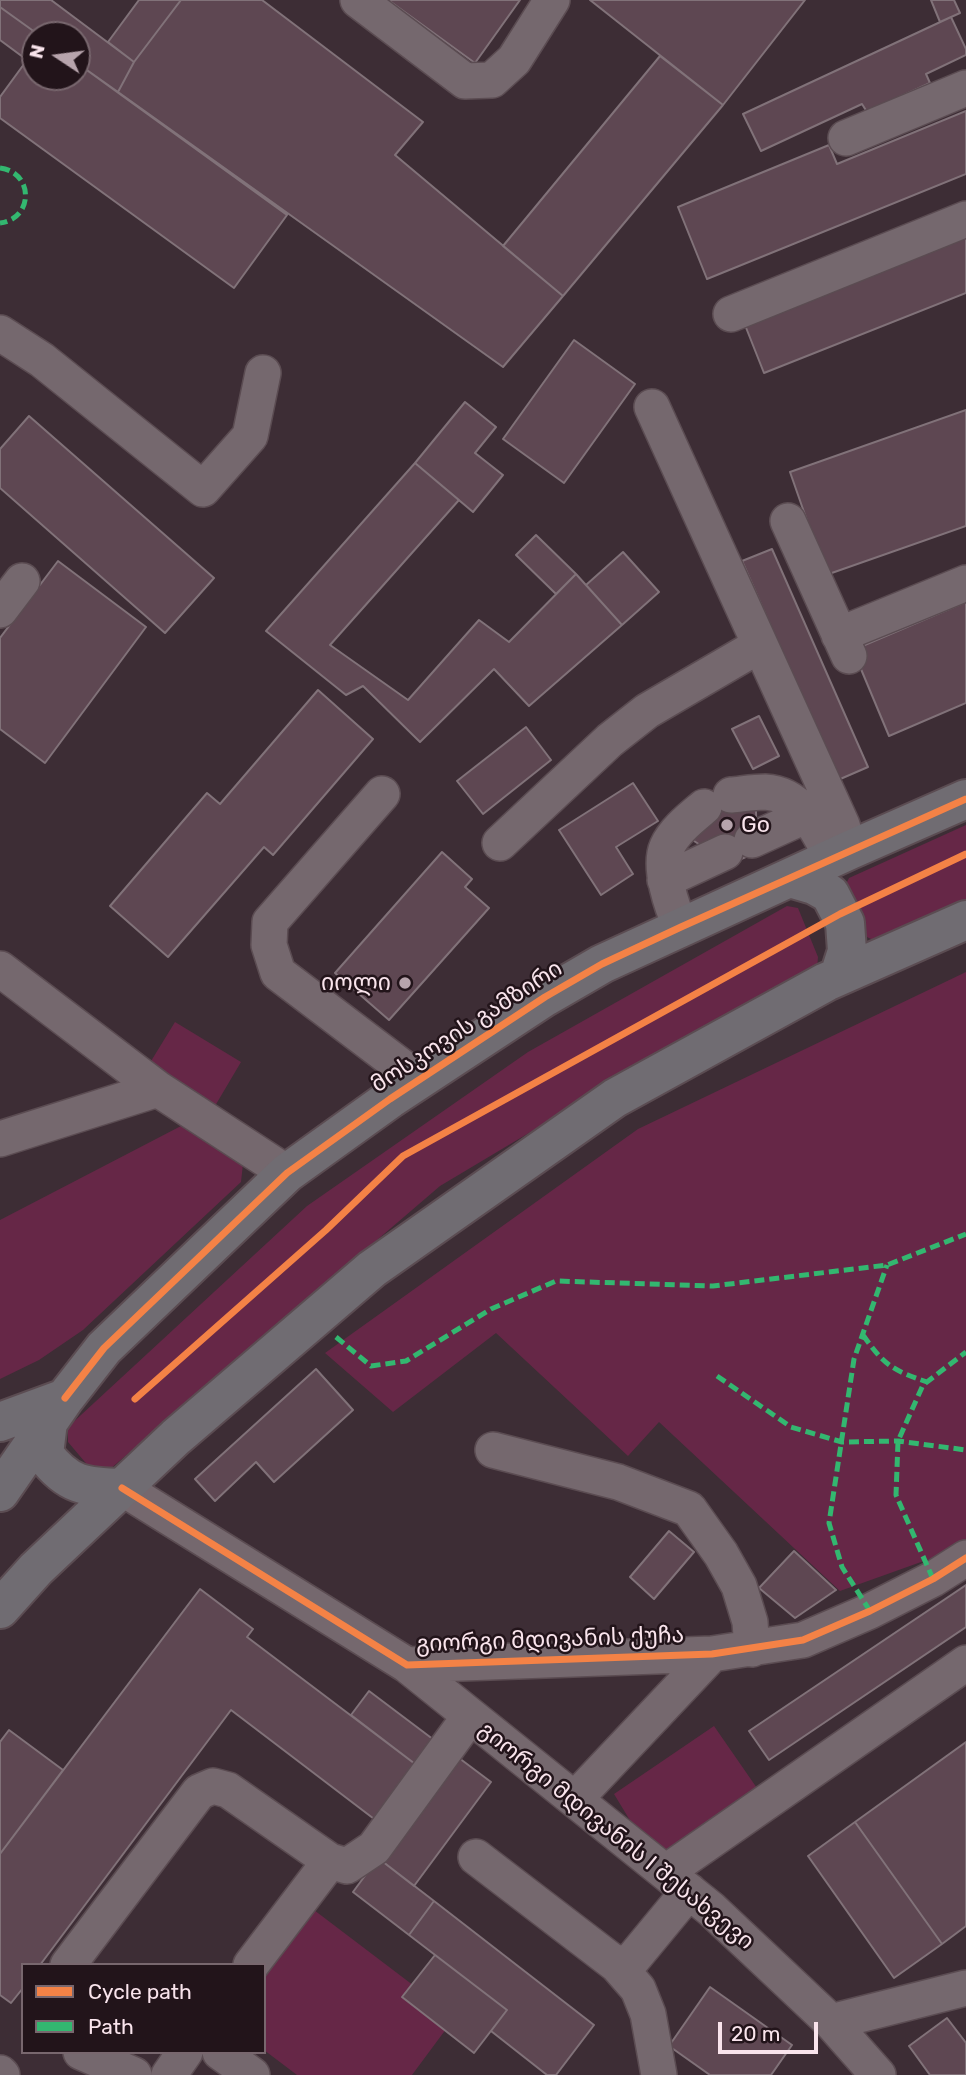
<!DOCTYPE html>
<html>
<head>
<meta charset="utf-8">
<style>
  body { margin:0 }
  #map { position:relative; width:966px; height:2075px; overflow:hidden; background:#3d2d35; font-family:Rubik,sans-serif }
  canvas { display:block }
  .legend { position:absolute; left:21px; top:1963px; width:245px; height:91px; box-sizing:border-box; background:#22141a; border:2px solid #78676e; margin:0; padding:9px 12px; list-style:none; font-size:21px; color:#f9e4ec }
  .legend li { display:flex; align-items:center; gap:14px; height:35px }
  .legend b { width:35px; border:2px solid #78676e }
  .north { position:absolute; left:21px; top:21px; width:70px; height:70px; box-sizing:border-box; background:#22141a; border:2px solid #78676e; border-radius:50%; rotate:283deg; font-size:19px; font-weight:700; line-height:28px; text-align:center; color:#f9e4ec }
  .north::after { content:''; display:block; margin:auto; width:24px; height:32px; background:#b7a4ac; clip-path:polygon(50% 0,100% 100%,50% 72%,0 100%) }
  .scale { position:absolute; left:718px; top:2022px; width:100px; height:32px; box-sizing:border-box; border:4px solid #f9e4ec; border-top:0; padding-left:9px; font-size:21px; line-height:24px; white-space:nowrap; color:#f9e4ec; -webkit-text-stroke:5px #22141a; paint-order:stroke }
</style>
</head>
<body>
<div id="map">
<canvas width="966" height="2075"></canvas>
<ul class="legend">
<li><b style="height:9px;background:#f48246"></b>Cycle path</li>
<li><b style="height:9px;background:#33b770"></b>Path</li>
</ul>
<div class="north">N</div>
<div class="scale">20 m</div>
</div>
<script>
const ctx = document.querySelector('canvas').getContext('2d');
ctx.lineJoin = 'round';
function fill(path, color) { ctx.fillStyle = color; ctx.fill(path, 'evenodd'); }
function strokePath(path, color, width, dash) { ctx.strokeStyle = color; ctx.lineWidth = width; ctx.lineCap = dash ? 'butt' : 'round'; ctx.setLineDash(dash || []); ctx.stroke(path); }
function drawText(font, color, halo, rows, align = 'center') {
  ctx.font = font + ' Rubik,"Noto Sans Georgian",sans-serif'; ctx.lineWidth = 5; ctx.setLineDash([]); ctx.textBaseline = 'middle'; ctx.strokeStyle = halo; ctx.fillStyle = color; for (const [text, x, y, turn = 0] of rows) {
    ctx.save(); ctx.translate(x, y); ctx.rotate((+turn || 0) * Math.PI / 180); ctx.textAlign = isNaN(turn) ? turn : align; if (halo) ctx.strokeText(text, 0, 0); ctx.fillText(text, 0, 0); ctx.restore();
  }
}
fill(new Path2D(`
  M 966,825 L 966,901 L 877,942 L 859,933 L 843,890 L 849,878 Z
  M 787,906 L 798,908 L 818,957 L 817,969 L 703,1029 L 440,1186 L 109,1470 L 90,1468 L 68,1442 L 68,1427 L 307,1206 L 528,1052 Z
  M 966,972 L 966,1542 L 949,1552 L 840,1591 L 659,1422 L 628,1456 L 496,1333 L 393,1412 L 325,1353 L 638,1129 Z
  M 175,1022 L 241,1062 L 215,1106 L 148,1066 Z
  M 181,1126 L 243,1164 L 241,1182 L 83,1330 L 39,1360 L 0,1379 L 0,1220 Z
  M 714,1726 L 759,1791 L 657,1865 L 614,1794 Z
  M 314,1910 L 455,2017 L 412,2075 L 297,2075 L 264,2050 L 264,1976 Z`), '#662747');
const building = new Path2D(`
  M 0,0 L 51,0 L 134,62 L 118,92 L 77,63 L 77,35 L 39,35 L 0,7 Z
  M 139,0 L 181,0 L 134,62 L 108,42 Z
  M 181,0 L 262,0 L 423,122 L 395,155 L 563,296 L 503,367 L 118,92 L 134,62 Z
  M 388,0 L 520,0 L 475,63 Z
  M 590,0 L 805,0 L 723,105 Z
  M 931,0 L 954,0 L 960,13 L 940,22 Z
  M 0,7 L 39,35 L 35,35 L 35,77 L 77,77 L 77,63 L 287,215 L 234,288 L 0,118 L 0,97 L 27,60 L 0,40 Z
  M 951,17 L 966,49 L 966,55 L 926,74 L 930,83 L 867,112 L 862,104 L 761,151 L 743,114 Z
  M 660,56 L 723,105 L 563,296 L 503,246 Z
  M 966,111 L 966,174 L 707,279 L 678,207 L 829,145 L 837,164 Z
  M 966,225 L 966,293 L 764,373 L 741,315 Z
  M 574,340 L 635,384 L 564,483 L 503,439 Z
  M 465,402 L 496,427 L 475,453 L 503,475 L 473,512 L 415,463 Z
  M 966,410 L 966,526 L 826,575 L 790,472 Z
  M 29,416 L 214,578 L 165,633 L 0,488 L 0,449 Z
  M 415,463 L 459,500 L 330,645 L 408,700 L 479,620 L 509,642 L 576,574 L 622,625 L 529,706 L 494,669 L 420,742 L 363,686 L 346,695 L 266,631 Z
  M 536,535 L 576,574 L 556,594 L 516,555 Z
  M 772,549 L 868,767 L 838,780 L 742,561 Z
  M 623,552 L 659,592 L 622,625 L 586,585 Z
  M 58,561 L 146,627 L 45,763 L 0,729 L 0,638 Z
  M 966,602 L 966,703 L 889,736 L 853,650 Z
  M 318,690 L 373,739 L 273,855 L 264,847 L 168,957 L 110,906 L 207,793 L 220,804 Z
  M 759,716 L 779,756 L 753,769 L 732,729 Z
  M 526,727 L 551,760 L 483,814 L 457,781 Z
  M 633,783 L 658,821 L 616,847 L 633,874 L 601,895 L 559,830 Z
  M 731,795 L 756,811 L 757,852 L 730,864 L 694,841 L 695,834 Z
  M 442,852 L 472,879 L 465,887 L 489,908 L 389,1020 L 335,973 Z
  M 316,1369 L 353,1410 L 274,1482 L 256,1462 L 215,1501 L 195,1479 Z
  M 669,1531 L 694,1552 L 654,1599 L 630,1577 Z
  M 794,1551 L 836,1590 L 795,1618 L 759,1588 Z
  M 966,1585 L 966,1627 L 769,1760 L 749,1731 Z
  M 200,1589 L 253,1629 L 247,1637 L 423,1770 L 382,1825 L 231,1710 L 40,1965 L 23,1965 L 23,1988 L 11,2003 L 0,1995 L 0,1854 Z
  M 369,1691 L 442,1746 L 423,1770 L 351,1715 Z
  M 9,1730 L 63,1770 L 0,1854 L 0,1742 Z
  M 966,1742 L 966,1926 L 942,1944 L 855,1822 Z
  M 455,1755 L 491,1782 L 414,1886 L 378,1858 Z
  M 855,1822 L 942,1944 L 894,1978 L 808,1856 Z
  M 378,1858 L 434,1901 L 409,1935 L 353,1892 Z
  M 434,1901 L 594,2025 L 556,2075 L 547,2075 L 491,2031 L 507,2010 L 409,1935 Z
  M 435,1955 L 507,2010 L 474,2053 L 402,1997 Z
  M 710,1987 L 792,2045 L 771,2075 L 710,2075 L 669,2046 Z
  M 947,2018 L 966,2043 L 966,2075 L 930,2075 L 909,2046 Z`);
fill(building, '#5e4752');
strokePath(building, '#817279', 2);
const minor = new Path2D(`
  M 358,0 L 465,81 L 492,80 L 514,60 L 552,0
  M 846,138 L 966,88
  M 731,314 L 966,219
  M 0,333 L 42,360 L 203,489 L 250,436 L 263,373
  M 652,407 L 842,825 L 850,850
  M 788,521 L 849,656
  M 0,610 L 22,581
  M 839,635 L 966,583
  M 382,794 L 270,922 L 269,945 L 278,973 L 419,1080
  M 731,795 C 742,794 754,792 765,792 C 802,794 817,829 832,858
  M 752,840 L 807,815
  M 500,843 L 610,740 L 647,711 L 760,645
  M 665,880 L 725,852
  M 681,927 C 672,908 658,867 667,847 C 674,831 691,818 704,807
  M 0,969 L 158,1089 L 287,1173
  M 0,1139 L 158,1089
  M 493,1450 L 618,1482 L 689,1509 L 721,1554 L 739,1586 L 750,1622 L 752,1649
  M 122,1488 L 407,1665 L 712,1654 L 803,1640 L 870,1611 L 933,1579 L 966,1558
  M 407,1665 L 711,1909 L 831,2022 L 878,2075
  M 575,1799 L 712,1654
  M 476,1857 L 617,1965 L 632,1960 L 689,1891
  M 666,1872 L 966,1663
  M 68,1965 L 199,1792 L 213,1786 L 228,1790 L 330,1861 L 347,1866 L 374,1848 L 470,1716
  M 251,1965 L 330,1861
  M 617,1965 L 638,1989 L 648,2014 L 659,2075
  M 831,2022 L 966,1988
  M 81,2052 L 134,2075
  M 220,2052 L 252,2075
  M 0,2073 L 2,2075
  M 169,2075 L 185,2052`);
const major = new Path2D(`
  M 790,878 L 814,885 L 830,894 L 845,923 L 847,951 L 839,976
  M 0,1422 L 65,1398
  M 48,1422 L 44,1454 C 68,1486 85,1487 122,1488
  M 0,1492 L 65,1398 L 104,1348 L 287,1173 L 390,1099 L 545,997 L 602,964 L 850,850 L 966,799
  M 0,1609 L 36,1569 L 176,1437 L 372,1269 L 615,1098 L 826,982 L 966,920`);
strokePath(minor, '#5b4c52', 38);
strokePath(major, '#5b4c52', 42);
strokePath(minor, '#75686e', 35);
strokePath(major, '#706c72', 38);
strokePath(new Path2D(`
  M 0,168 C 34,172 34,219 0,223
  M 863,1335 C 884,1365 892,1370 927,1382
  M 336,1337 L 371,1366 L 406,1361 L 491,1309 L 556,1281 L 713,1286 L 887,1265 L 966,1234
  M 717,1376 L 791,1427 L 842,1442 L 898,1441 L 966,1450
  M 933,1579 L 896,1495 L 898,1441 L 923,1385 L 966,1352
  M 870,1611 L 842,1567 L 829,1523 L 854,1359 L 887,1265`), '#33b770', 5, [10, 5]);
strokePath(new Path2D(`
  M 65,1398 L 104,1348 L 287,1173 L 390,1099 L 545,997 L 602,964 L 681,927 L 966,799
  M 135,1399 L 326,1230 L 403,1156 L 840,914 L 966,854
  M 122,1488 L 407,1665 L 712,1654 L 803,1640 L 870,1611 L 933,1579 L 966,1558`), '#f48246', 7);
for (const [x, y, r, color] of [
  [727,825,7,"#b7a4ac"],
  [405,983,7,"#b7a4ac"]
]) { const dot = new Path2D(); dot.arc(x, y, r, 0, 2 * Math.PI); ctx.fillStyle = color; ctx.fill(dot); strokePath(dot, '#22141a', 2.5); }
drawText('23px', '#f9e4ec', '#22141a', [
  ["Go",741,825],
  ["იოლი",391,983,"right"]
], 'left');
drawText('23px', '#f9e4ec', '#22141a', [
  ["მოსკოვის გამზირი",467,1027,-33],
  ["გიორგი მდივანის ქუჩა",550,1640,-2],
  ["გიორგი მდივანის I შესახვევი",616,1836,39]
]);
</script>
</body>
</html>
